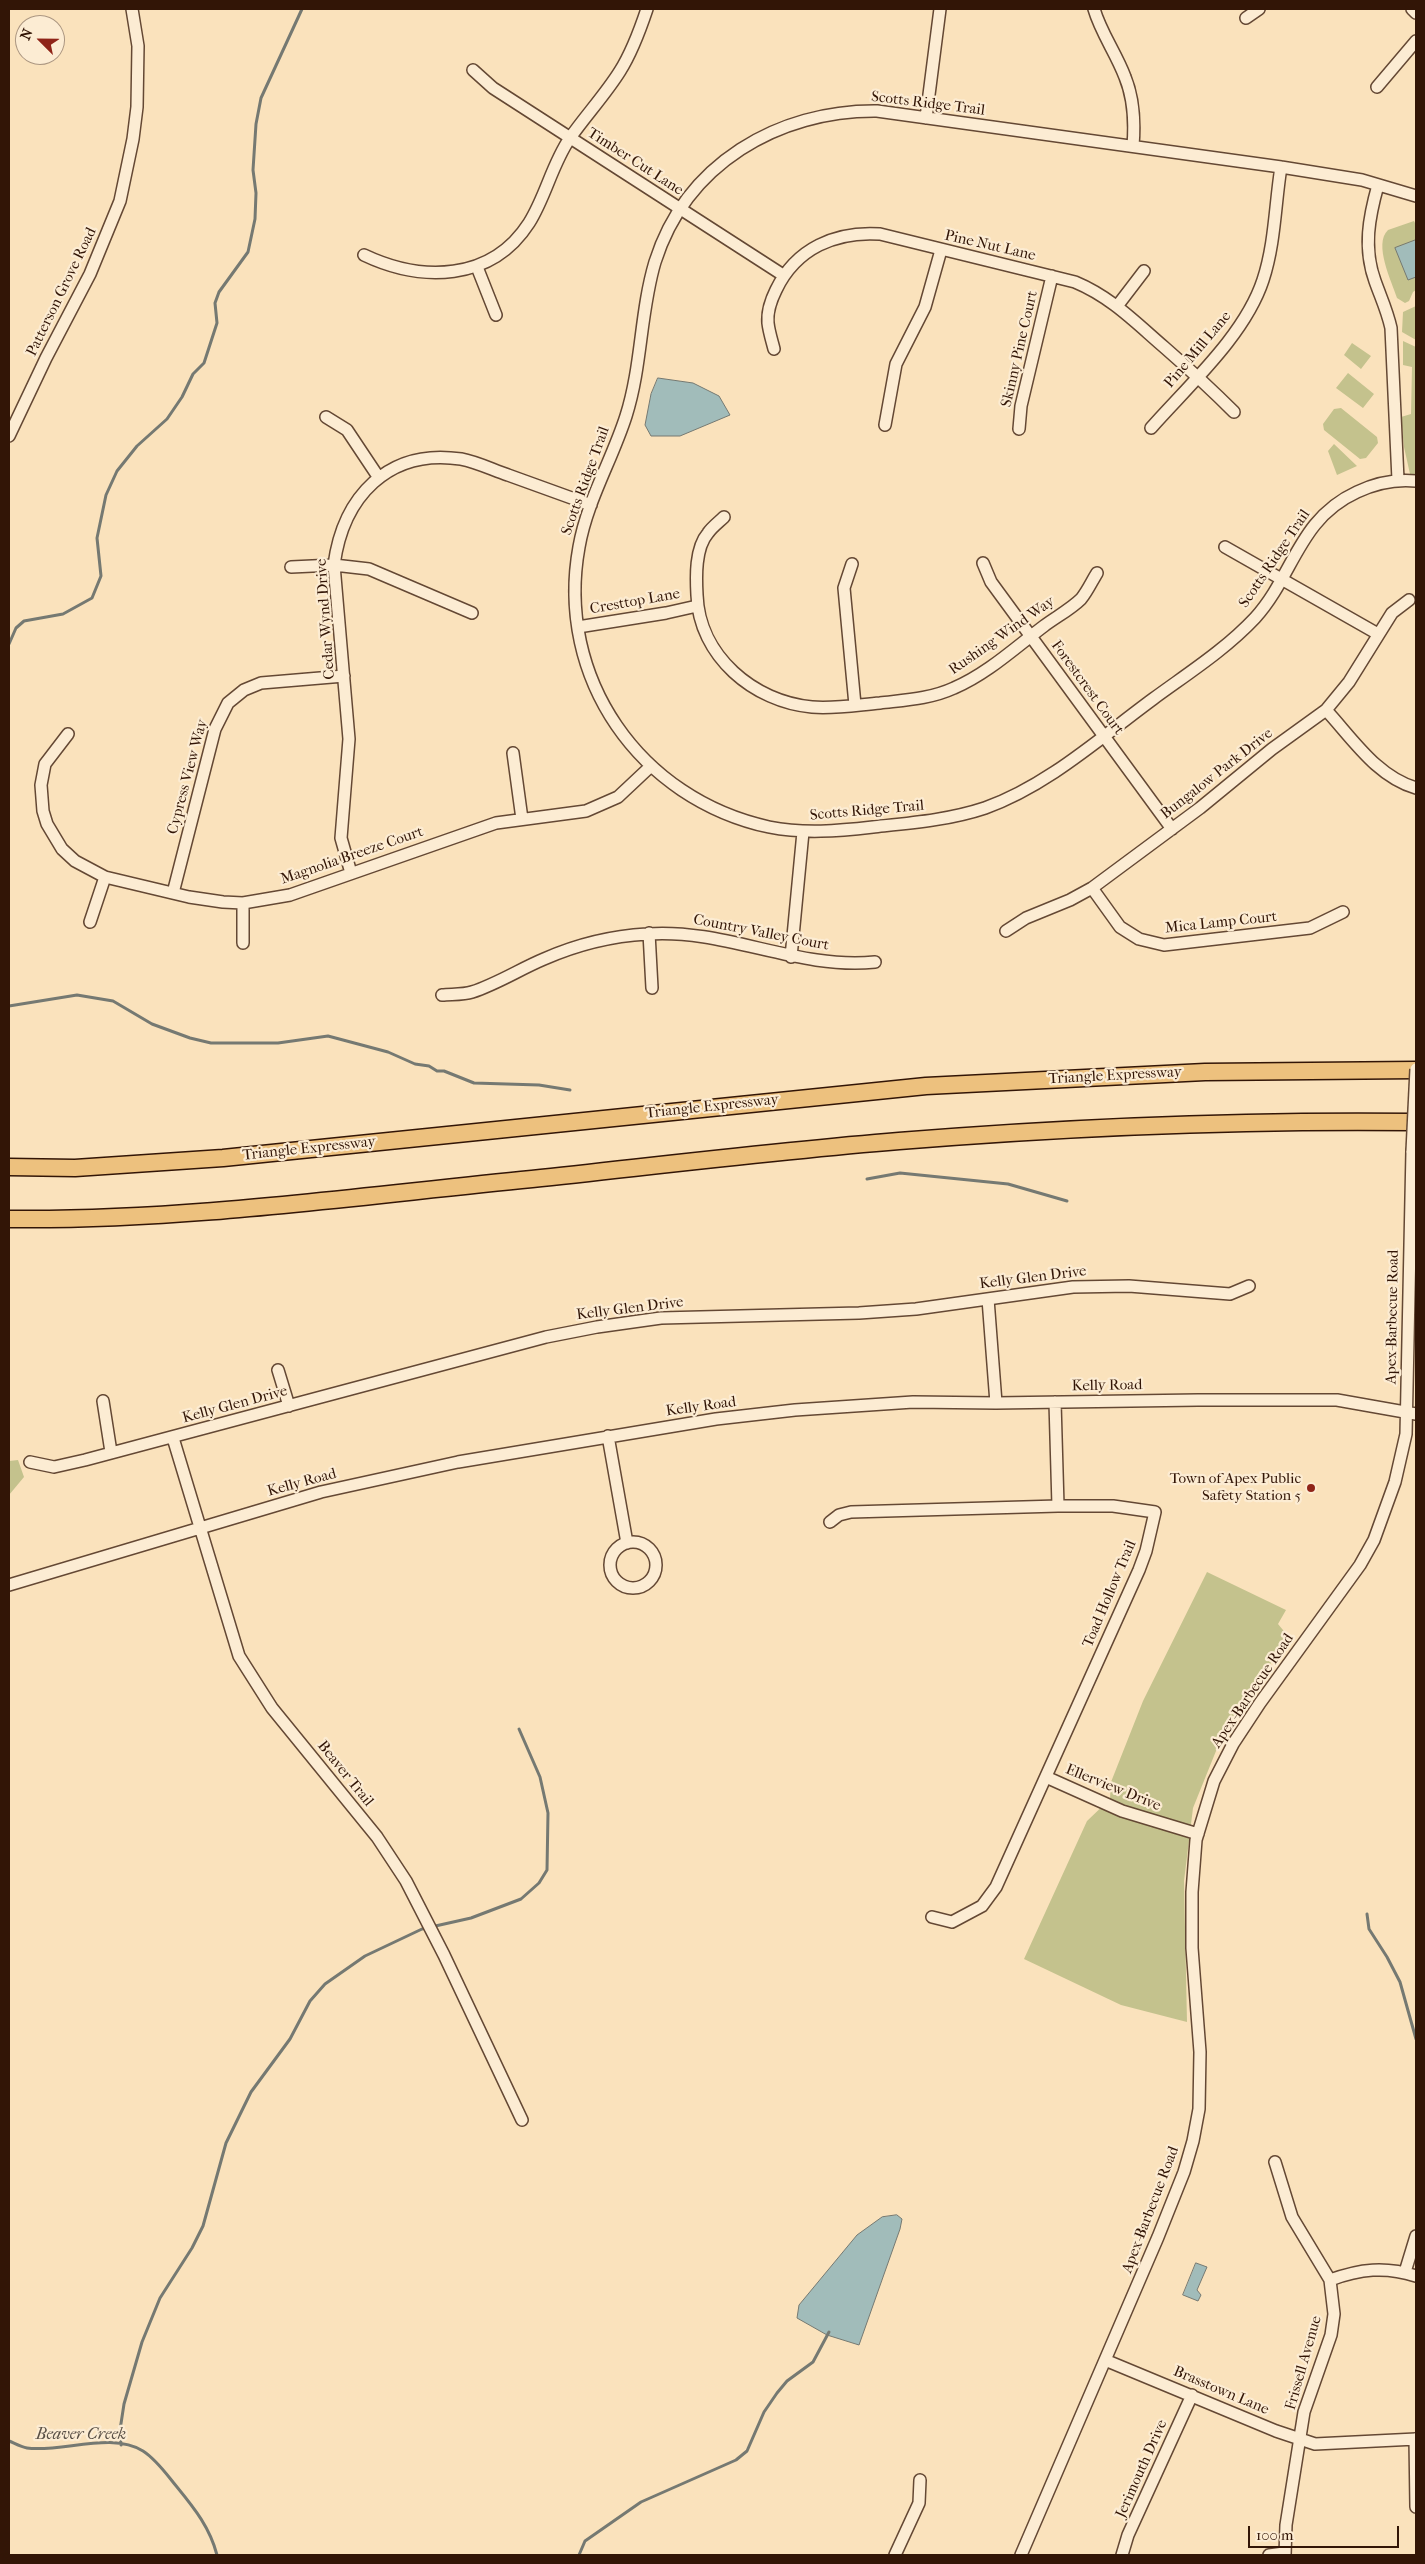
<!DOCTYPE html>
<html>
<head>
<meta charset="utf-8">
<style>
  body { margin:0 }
  #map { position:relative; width:1425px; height:2564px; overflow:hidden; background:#fae2bc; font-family:"IM FELL French Canon",serif }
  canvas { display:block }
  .frame { position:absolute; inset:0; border:10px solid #321506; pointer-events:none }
  .north { position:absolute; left:15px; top:15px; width:50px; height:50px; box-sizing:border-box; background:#fcecd3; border:1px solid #ab9681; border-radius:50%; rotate:293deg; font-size:14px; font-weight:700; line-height:20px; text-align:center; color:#321506 }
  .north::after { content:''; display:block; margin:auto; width:18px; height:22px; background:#8f2418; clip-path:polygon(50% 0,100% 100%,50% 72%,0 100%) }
  .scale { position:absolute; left:1248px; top:2526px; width:151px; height:22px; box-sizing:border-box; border:2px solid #321506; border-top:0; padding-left:6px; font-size:15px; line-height:18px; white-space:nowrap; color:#321506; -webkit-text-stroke:4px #fcecd3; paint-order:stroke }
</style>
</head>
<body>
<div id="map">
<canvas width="1425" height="2564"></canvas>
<div class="frame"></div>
<div class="north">N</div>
<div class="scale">100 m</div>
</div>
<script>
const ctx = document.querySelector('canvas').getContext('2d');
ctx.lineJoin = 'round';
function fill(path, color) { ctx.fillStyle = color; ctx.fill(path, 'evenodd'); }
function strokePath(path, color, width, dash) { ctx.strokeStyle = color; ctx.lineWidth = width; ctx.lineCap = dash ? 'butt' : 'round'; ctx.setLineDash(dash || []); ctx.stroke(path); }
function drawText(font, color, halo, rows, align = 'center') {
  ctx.font = font + ' "IM FELL French Canon",serif'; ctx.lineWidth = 4.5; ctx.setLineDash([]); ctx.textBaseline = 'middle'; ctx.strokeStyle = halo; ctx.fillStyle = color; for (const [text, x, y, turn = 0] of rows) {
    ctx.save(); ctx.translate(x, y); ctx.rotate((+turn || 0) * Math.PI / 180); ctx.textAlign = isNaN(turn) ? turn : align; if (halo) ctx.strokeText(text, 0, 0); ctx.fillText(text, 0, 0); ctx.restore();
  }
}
fill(new Path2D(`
  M 1414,221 L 1416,225 L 1416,290 L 1413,292 L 1409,301 L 1405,303 L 1397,298 C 1392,282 1373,244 1388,230 Z
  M 1416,306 L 1416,340 L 1402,332 L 1403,312 Z
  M 1403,341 L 1416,347 L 1416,474 L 1410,474 L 1404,447 L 1401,417 L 1411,414 L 1412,367 L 1403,365 Z
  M 1352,343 L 1371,356 L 1361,369 L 1344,355 Z
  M 1348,373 L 1374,394 L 1363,408 L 1336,388 Z
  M 1341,408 L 1377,437 L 1378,443 L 1366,458 L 1360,459 L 1324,430 L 1323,424 L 1334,409 Z
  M 1334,444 L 1357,466 L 1337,475 L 1328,451 Z
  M 18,1460 L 24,1477 L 9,1495 L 9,1461 Z
  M 1207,1572 L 1286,1610 L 1278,1624 L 1288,1636 L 1216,1751 L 1193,1808 L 1184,1881 L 1187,2022 L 1121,2005 L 1024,1959 L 1087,1821 L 1110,1799 L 1111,1782 L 1143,1701 Z`), '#c4c28d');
const water = new Path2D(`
  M 1416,240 L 1416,277 L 1408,280 L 1395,248 Z
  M 658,378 L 693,383 L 719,396 L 730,415 L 680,436 L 651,436 L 645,425 L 651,394 Z
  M 897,2215 L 902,2219 L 900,2229 L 859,2345 L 827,2335 L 797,2318 L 799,2305 L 857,2235 L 882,2217 Z
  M 1196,2263 L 1207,2267 L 1197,2290 L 1201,2295 L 1198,2301 L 1183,2295 Z`);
fill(water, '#a1bcba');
strokePath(water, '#757972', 1);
strokePath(new Path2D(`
  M 9,644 L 16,628 L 24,621 L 63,614 L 92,598 L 101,576 L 97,538 L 106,495 L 117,471 L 137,446 L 167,419 L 182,397 L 193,374 L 204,363 L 217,323 L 215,303 L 219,292 L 248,252 L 255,219 L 256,193 L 253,170 L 256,124 L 261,98 L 302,9
  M 9,1006 L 77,995 L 113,1001 L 152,1024 L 190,1038 L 211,1043 L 278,1043 L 328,1036 L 388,1052 L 415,1064 L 429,1066 L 437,1071 L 444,1071 L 474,1083 L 539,1085 L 570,1090
  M 867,1179 L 900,1173 L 1008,1184 L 1067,1201
  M 1367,1914 L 1369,1929 L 1387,1957 L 1400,1982 L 1416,2039
  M 9,2441 C 14,2443 21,2447 27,2448 C 61,2453 112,2431 143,2451 C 157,2460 167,2475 177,2487 C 195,2509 210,2528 217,2555
  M 121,2445 L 120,2430 L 124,2404 L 142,2342 L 160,2298 L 192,2248 L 203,2226 L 226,2143 L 251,2092 L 290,2039 L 310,2001 L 325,1984 L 365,1956 L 422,1929 L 471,1918 L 521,1899 L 539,1883 L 547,1870 L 548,1813 L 540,1777 L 519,1729
  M 579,2555 L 585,2541 L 641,2502 L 736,2460 L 747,2451 L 764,2412 L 777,2393 L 787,2381 L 813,2362 L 829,2332`), '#757972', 3);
const minor = new Path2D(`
  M 1094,9 C 1101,33 1116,53 1125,77 C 1134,99 1135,122 1133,146
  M 1412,9 L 1416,13
  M 1246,18 L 1259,9
  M 473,70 L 493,88 L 783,275
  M 1377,87 L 1416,41
  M 926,118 L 940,9
  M 1378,185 C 1369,217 1363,248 1375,281 C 1381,298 1387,310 1391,328 L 1398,480
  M 1416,196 L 1362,180 L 1281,167 L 877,111 C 778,110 686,164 655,262 C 640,312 642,366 626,416 C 612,460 587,501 579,547 C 555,678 640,799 769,827 C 804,834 838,831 873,827 C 911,823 949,820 985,808 C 1047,786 1100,738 1153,699 C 1187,674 1225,650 1255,618 C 1294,575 1298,519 1357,492 C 1376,483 1396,479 1416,481
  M 364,255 C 421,282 491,282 529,223 C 546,196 552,164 570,138 C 586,115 605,95 620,71 C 632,52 640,30 647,9
  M 477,267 L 496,315
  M 1118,305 L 1144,271
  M 774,349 C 772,341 769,332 768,323 C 767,312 771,300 776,290 C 796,248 836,231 880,234 L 1075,282 C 1111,297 1135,322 1164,347 C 1188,368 1211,389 1234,412
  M 326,417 L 347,430 L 379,478
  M 885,425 L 896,364 L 925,307 L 941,250
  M 1151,428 C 1189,385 1245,335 1263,280 C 1275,244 1275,204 1281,167
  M 1019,429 L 1021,406 L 1052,276
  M 9,436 L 46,358 L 90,274 L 120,201 L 133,139 L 137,107 L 138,46 L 132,9
  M 724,517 C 719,522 712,527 708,533 C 695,548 696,577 697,595 C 699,656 754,702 812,707 C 834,709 857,705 880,703 C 905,700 930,699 954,688 C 987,674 1016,647 1044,626 C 1056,617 1071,609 1081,599 C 1087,592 1092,581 1097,573
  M 1225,547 L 1378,634
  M 983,563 L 991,582 L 1172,829
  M 852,564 L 844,588 L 855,705
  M 291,567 L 334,565 L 369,569 L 472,613
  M 578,627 L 666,613 L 697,606
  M 1326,710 C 1352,738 1377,777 1416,788
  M 68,734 L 45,764 L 41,785 L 43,811 L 47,824 L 62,849 L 75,861 L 105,877 L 189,897 L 223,902 L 243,903 L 290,895 L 496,823 L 586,811 L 618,797 L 651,766
  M 513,753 L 522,819
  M 351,873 L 341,838 L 349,739 L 334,565 C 343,497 388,448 461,459 C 477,462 493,470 508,475 C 536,485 563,495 591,505
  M 1092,888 L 1120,927 L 1139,939 L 1164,945 L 1310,928 L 1343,912
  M 173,893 L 215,729 L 228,703 L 244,690 L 261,683 L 344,676
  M 90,922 L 105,877
  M 1006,931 L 1026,918 L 1070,900 L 1092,888 L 1200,808 L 1272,749 L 1326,710 L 1349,682 L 1392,613 L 1409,600
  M 649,933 L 652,988
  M 243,943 L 243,903
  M 791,957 L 803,832
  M 442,995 C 451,994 463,995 472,992 C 497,984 520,969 544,959 C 578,944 611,936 647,934 C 725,928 797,970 875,962
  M 988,1299 L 996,1403
  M 278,1370 L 289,1406
  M 103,1401 L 111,1452
  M 1055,1402 L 1058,1506
  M 608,1436 L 627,1543
  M 173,1438 L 239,1656 L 272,1708 L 377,1837 L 406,1881 L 444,1955 L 522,2120
  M 30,1462 L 54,1467 L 85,1460 L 546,1337 L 597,1327 L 661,1318 L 859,1313 L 916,1309 L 1073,1287 L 1129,1286 L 1230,1294 L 1249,1286
  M 830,1522 L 839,1515 L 851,1512 L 1058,1506 L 1113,1506 L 1155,1512 L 1146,1551 L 1139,1570 L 996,1887 L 982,1906 L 952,1922 L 932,1917
  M610 1565a23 23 0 1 1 46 0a23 23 0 1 1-46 0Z
  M 9,1585 L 321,1492 L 458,1462 L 716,1419 L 795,1410 L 913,1402 L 996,1403 L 1198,1400 L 1337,1400 L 1416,1414
  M 1046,1777 L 1122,1811 L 1198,1834
  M 1275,2162 L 1292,2217 L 1330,2280 L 1334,2314 L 1331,2335 L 1304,2412 L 1286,2525 L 1285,2555
  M 1405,2272 L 1416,2236
  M 1330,2280 C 1360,2269 1385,2266 1416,2276
  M 1105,2360 L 1276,2431 L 1315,2444 L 1416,2439
  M 1415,2439 L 1416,2507
  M 895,2555 L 919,2503 L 920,2480
  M 1021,2555 L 1158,2237 L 1184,2172 L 1193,2141 L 1199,2109 L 1200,2052 L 1192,1948 L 1192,1892 L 1196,1840 L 1214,1781 L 1233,1744 L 1260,1703 L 1360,1565 L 1374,1540 L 1395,1482 L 1406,1434 L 1412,1151
  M 1122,2555 L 1128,2535 L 1192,2395
  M 1269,2555 L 1284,2553`);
const highway = new Path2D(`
  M 9,1167 L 75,1168 L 223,1158 L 926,1086 L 1205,1072 L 1416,1070
  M 9,1219 C 184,1221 358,1196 532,1179 C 654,1166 776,1151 899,1141 C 1071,1127 1244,1120 1416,1122`);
strokePath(minor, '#644834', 14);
strokePath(highway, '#321506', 19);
strokePath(minor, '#fcecd3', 11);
strokePath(highway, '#edc17e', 16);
const minorBridge = new Path2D(`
  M 1412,1151 L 1416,1069`);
strokePath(minorBridge, '#644834', 14, []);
strokePath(minorBridge, '#fcecd3', 11);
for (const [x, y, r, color] of [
  [1311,1488,5,"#8f2418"]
]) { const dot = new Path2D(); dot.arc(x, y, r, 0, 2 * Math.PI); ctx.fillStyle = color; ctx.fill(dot); strokePath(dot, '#fcecd3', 2); }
drawText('15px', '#321506', '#fcecd3', [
  ["Scotts Ridge Trail",928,104,7],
  ["Timber Cut Lane",635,162,33],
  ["Pine Nut Lane",990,246,13],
  ["Patterson Grove Road",62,292,-64],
  ["Skinny Pine Court",1020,349,-77],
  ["Pine Mill Lane",1198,350,-50],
  ["Scotts Ridge Trail",586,481,-70],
  ["Scotts Ridge Trail",1275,559,-56],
  ["Cresttop Lane",635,602,-10],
  ["Cedar Wynd Drive",326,619,-94],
  ["Rushing Wind Way",1002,636,-35],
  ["Forestcrest Court",1087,688,54],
  ["Bungalow Park Drive",1217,774,-38],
  ["Cypress View Way",188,777,-75],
  ["Scotts Ridge Trail",867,811,-5],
  ["Magnolia Breeze Court",352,856,-19],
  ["Mica Lamp Court",1221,923,-6],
  ["Country Valley Court",761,933,11],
  ["Triangle Expressway",1115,1076,-3],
  ["Triangle Expressway",712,1107,-6],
  ["Triangle Expressway",309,1149,-6],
  ["Kelly Glen Drive",1033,1278,-7],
  ["Kelly Glen Drive",630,1309,-7],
  ["Apex-Barbecue Road",1393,1317,-89],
  ["Kelly Road",1107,1386,-1],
  ["Kelly Glen Drive",235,1405,-15],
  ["Kelly Road",701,1407,-8],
  ["Kelly Road",302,1483,-15],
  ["Toad Hollow Trail",1110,1594,-67],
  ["Apex-Barbecue Road",1253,1691,-56],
  ["Beaver Trail",345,1774,51],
  ["Ellerview Drive",1113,1788,22],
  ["Apex-Barbecue Road",1151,2210,-69],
  ["Frissell Avenue",1304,2363,-74],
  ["Brasstown Lane",1221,2391,23],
  ["Jerimouth Drive",1142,2469,-66]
]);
drawText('15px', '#321506', '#fcecd3', [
  ["Town of Apex Public",1301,1479],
  ["Safety Station 5",1301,1496]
], 'right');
drawText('italic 16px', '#594f45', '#fcecd3', [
  ["Beaver Creek",81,2435]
]);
</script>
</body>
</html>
